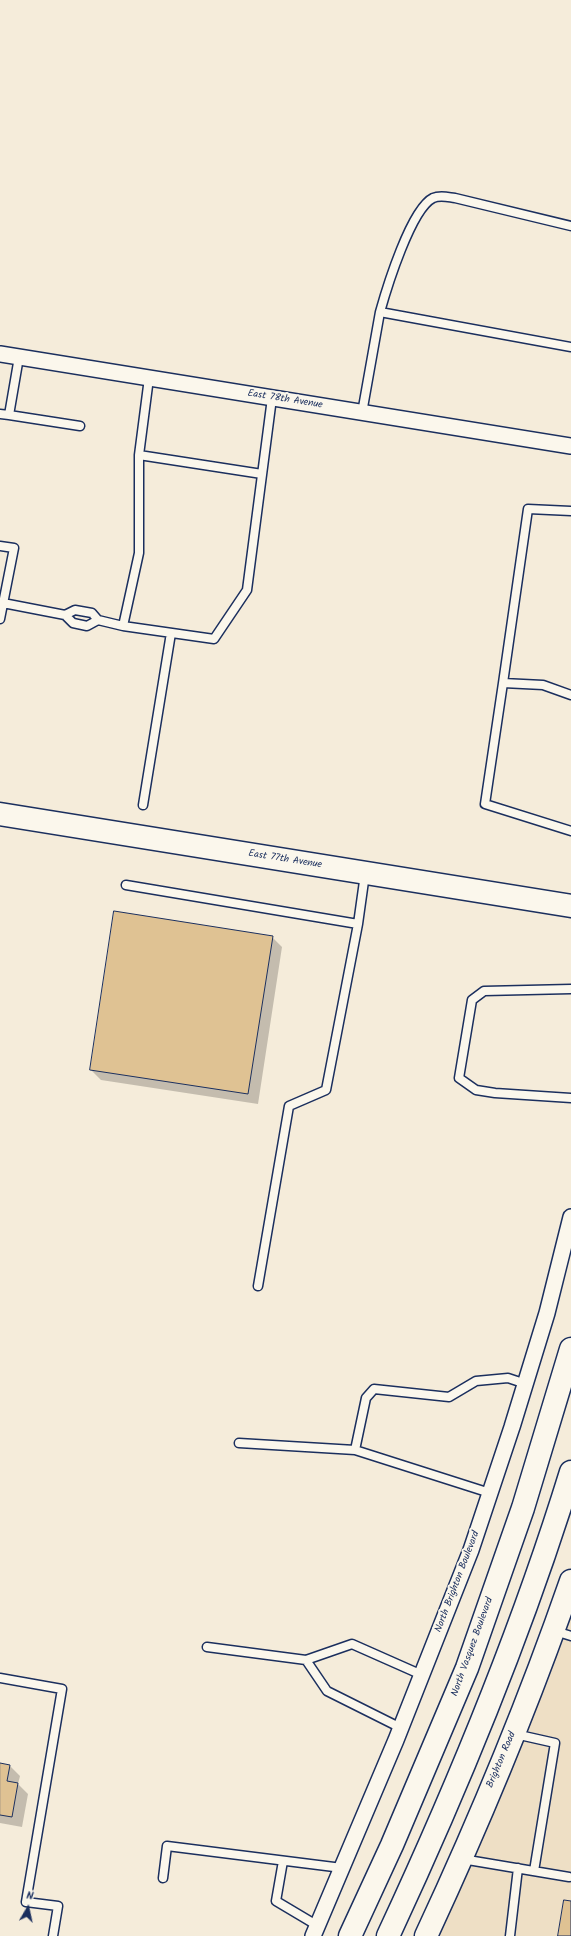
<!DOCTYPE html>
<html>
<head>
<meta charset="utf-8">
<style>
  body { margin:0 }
  #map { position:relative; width:571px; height:1936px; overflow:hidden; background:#f5ecda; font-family:Kalam,sans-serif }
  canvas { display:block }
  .north { position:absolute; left:8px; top:1888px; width:40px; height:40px; -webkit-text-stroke:3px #fbf7ec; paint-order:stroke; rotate:9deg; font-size:11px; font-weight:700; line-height:16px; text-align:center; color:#1b2f5e }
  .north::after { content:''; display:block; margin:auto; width:14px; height:18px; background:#1b2f5e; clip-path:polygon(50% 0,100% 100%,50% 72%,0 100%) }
</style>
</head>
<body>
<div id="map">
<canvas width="571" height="1936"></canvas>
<div class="north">N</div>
</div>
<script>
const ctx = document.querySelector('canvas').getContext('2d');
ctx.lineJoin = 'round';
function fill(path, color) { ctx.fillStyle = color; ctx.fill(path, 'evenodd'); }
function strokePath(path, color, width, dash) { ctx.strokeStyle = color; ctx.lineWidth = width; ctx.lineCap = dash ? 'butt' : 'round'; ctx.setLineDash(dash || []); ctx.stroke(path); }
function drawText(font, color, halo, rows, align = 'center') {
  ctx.font = font + ' Kalam,sans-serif'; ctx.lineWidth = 4; ctx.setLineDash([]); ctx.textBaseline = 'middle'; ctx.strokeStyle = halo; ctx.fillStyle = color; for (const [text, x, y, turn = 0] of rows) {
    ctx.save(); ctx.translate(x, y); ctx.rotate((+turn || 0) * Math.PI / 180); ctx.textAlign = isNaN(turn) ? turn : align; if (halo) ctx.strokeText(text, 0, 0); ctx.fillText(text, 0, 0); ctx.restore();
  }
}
fill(new Path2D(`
  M 571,1581 L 571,1936 L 426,1936 Z`), '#eedfc5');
fill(new Path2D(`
  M 272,937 L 282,947 L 258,1104 L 101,1080 L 91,1070 Z
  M 0,1764 L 10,1766 L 20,1776 L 18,1784 L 28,1794 L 22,1827 L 0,1823 Z`), '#0003');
const building = new Path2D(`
  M 114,911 L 273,936 L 248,1094 L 90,1070 Z
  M 0,1763 L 10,1765 L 7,1781 L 18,1783 L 12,1817 L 0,1815 Z
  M 564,1900 L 571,1901 L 571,1936 L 558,1936 Z`);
fill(building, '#dfc293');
strokePath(building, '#1b2f5e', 1);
const lane = new Path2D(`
  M 380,312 C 387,287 411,209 433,198 C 440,195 447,197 455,198 L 571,226
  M 19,357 L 9,415 L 80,426
  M 149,378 L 139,455 L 139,553 L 123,626 L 214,639 L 247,590 L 272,398
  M 362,413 L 380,312 L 571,347
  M 0,414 L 9,415
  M 139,455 L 262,474
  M 571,511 L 528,509 L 503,683 L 543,685 L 571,695
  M 0,546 L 14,548 L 0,619
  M 3,603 L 65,615 L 73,623 L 87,626 L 98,620
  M 65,615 L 75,610 L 92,613 L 98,620 L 123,626
  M 503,683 L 485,804 L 571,831
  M 143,805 L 171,633
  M 126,885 L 358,924 L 365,874
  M 571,989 L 484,991 L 472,1000 L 459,1078 L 476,1090 L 495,1093 L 571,1098
  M 258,1286 L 289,1106 L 326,1090 L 358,924
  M 239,1443 L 355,1450 L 490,1493
  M 355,1450 L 366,1398 L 374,1389 L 449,1397 L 476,1381 L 508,1378 L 526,1384
  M 555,1631 L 571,1636
  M 207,1647 L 306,1660
  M 0,1678 L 62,1689 L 26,1902 L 58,1906 L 53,1936
  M 401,1728 L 327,1691 L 306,1660 L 352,1644 L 422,1675
  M 515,1734 L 555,1743 L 534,1871
  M 462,1859 L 569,1877
  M 283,1861 L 276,1901 L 318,1926
  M 163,1878 L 167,1846 L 342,1868
  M 510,1936 L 518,1868`);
const street = new Path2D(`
  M 0,354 L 571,446
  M 313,1936 L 396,1740 L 471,1550 L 512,1427 L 547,1313 L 571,1217`);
const secondary = new Path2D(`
  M 0,814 L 571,906
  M 426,1936 C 480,1820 529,1702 571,1581`);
const highway = new Path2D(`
  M 350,1936 L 392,1845 L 467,1668 L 523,1508 L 571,1349
  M 388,1936 C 458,1786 522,1631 571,1472`);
strokePath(lane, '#1b2f5e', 11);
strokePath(street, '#1b2f5e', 18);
strokePath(secondary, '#1b2f5e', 25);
strokePath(highway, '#1b2f5e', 25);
strokePath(lane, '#fbf7ec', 8);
strokePath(street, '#fbf7ec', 15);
strokePath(secondary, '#fbf7ec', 22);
strokePath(highway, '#fbf7ec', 22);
drawText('10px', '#1b2f5e', '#fbf7ec', [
  ["East 78th Avenue",285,400,9],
  ["East 77th Avenue",285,860,9],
  ["North Brighton Boulevard",458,1582,-69],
  ["North Vasquez Boulevard",473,1647,-70],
  ["Brighton Road",502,1760,-67]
]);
</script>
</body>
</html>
